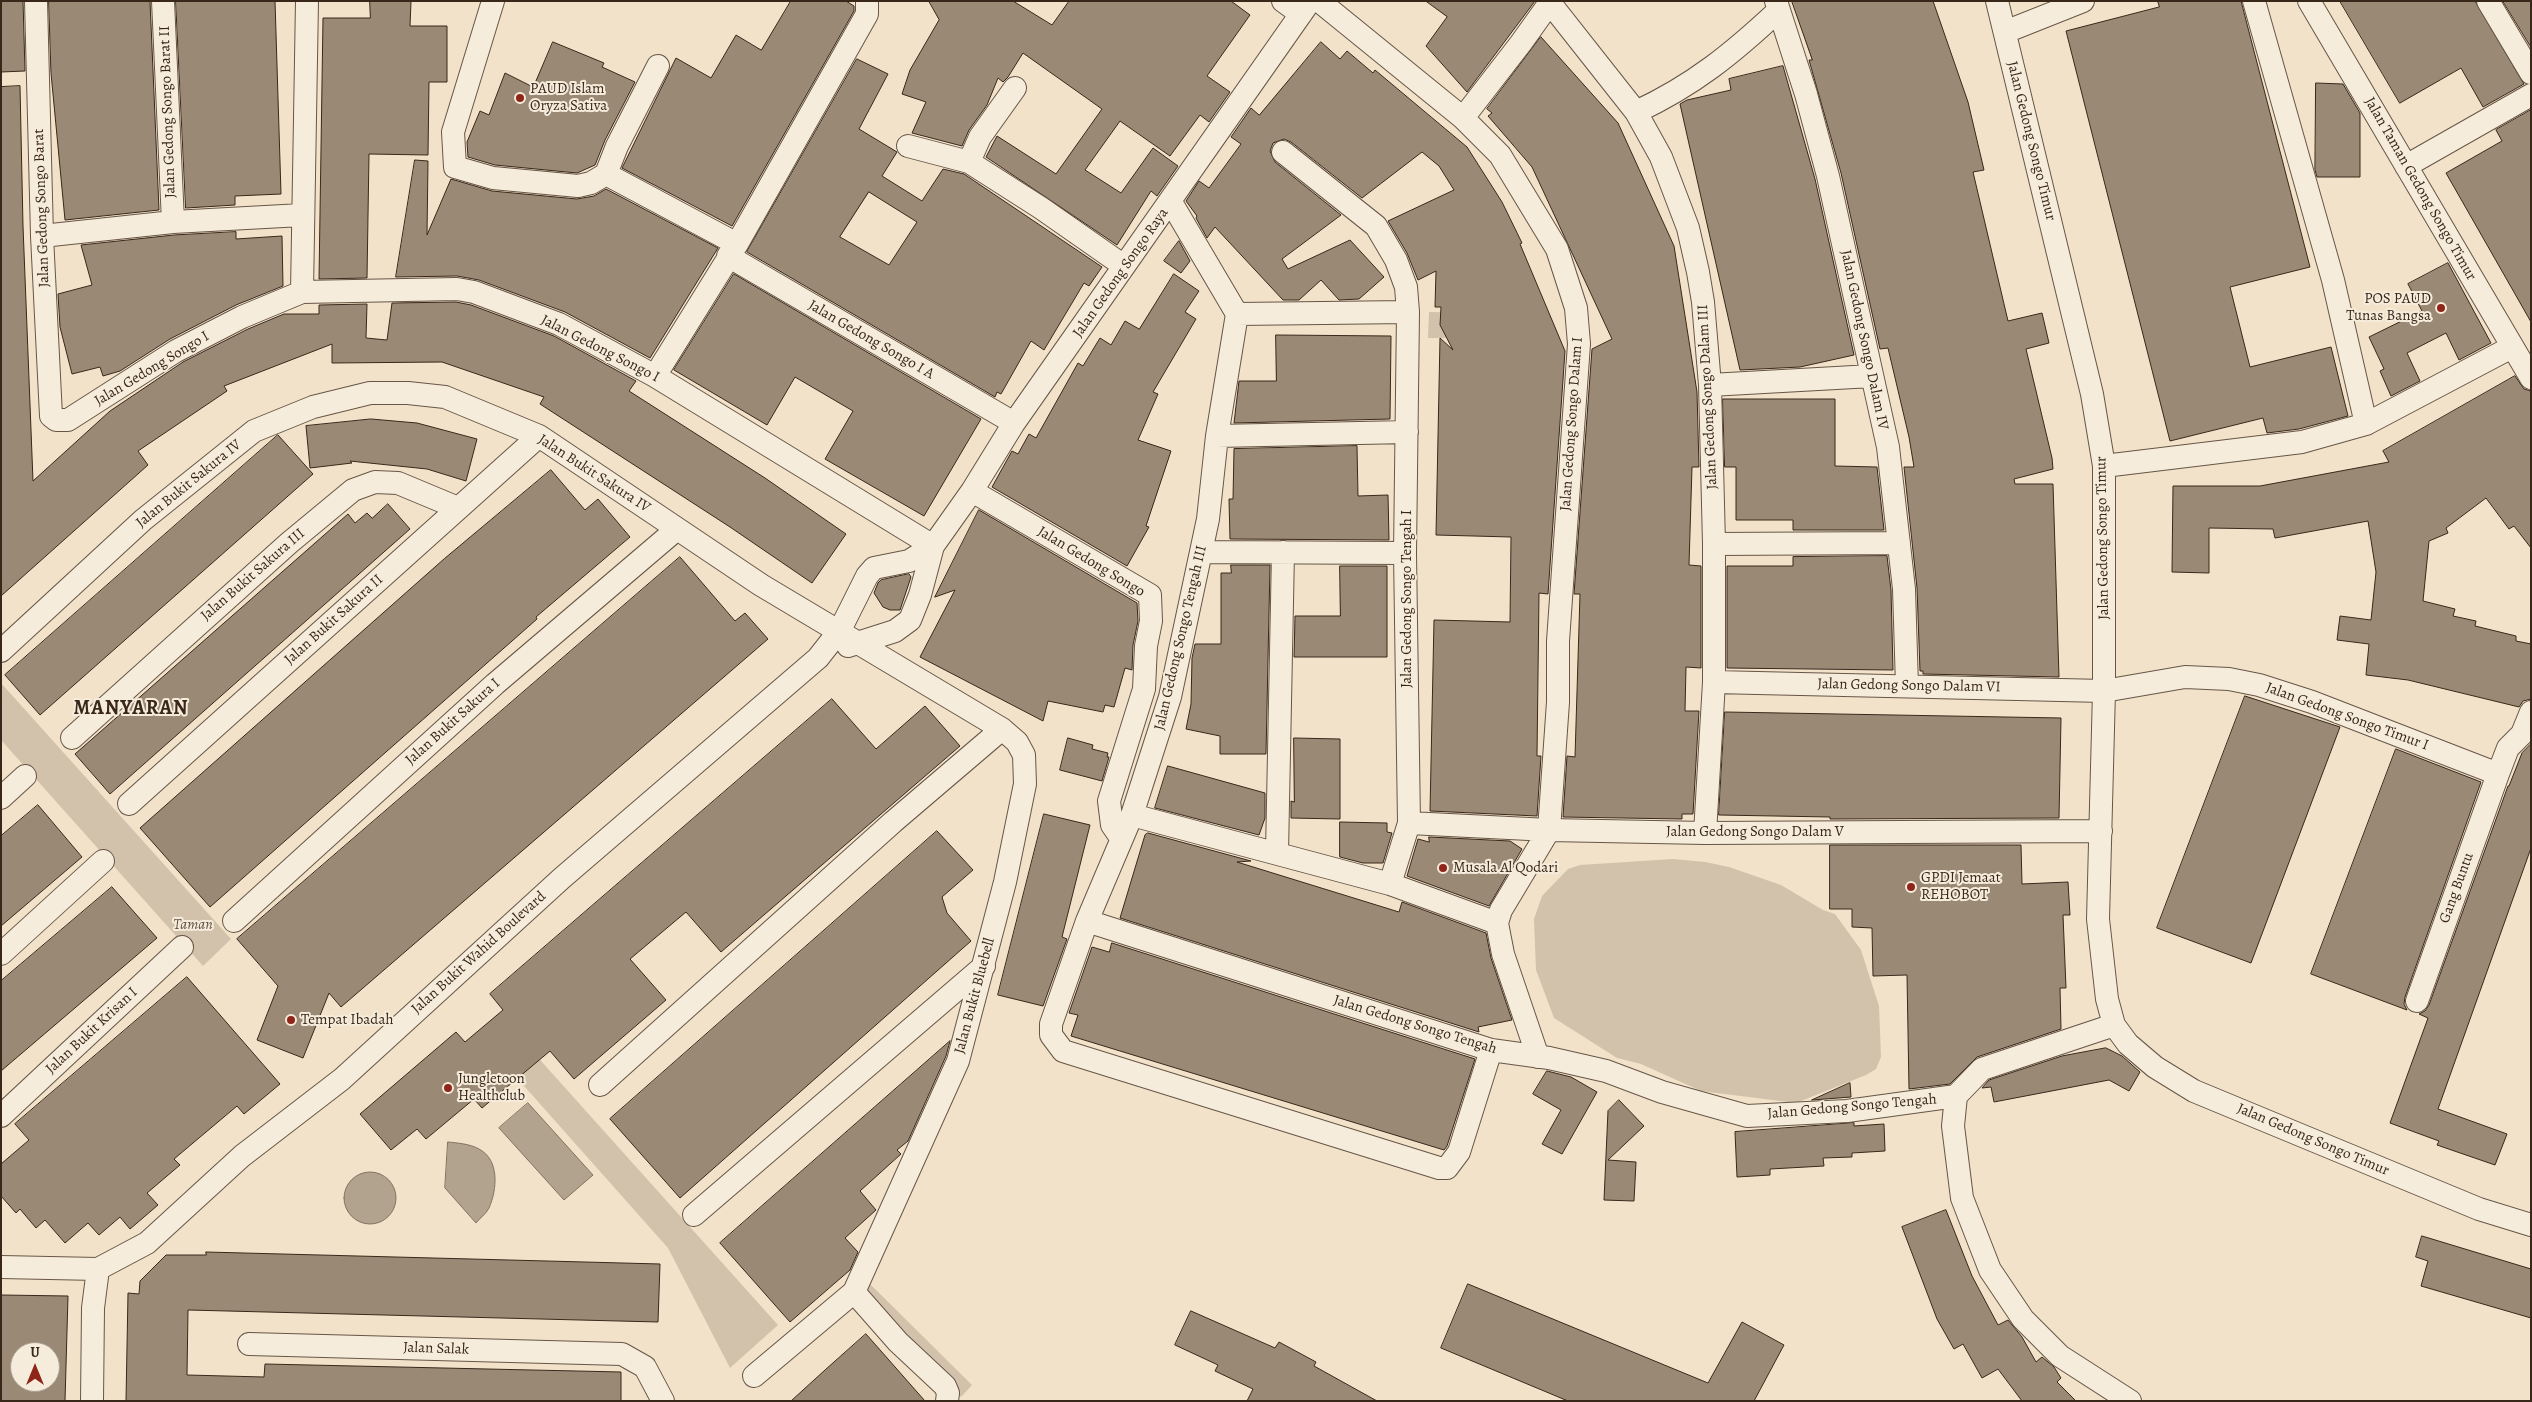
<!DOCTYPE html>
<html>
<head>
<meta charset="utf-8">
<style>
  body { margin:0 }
  #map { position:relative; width:2532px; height:1402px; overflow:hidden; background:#f1e2c9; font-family:Alegreya,serif }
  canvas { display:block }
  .frame { position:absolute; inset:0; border:2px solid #39281a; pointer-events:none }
  .north { position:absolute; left:10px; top:1342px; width:50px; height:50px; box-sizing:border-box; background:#f6ecdc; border:1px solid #aa9e8e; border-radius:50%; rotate:0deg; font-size:14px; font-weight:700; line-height:20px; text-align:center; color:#39281a }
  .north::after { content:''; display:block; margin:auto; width:18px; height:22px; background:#8f2418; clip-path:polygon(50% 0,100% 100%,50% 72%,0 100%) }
</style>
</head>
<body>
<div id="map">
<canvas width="2532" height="1402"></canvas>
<div class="frame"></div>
<div class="north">U</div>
</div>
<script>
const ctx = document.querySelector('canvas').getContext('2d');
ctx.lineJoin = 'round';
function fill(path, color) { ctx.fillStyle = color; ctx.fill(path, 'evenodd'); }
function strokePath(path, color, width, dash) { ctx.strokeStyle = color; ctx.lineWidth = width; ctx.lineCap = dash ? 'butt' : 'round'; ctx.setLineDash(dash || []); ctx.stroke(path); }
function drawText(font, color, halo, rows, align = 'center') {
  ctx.font = font + ' Alegreya,serif'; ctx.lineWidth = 4; ctx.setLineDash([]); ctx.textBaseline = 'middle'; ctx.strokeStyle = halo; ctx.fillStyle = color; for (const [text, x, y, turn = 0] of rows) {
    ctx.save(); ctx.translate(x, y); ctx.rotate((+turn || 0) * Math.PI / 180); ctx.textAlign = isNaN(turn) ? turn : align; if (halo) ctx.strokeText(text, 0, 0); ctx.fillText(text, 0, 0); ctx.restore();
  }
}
fill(new Path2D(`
  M 1429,312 L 1495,313 L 1495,338 L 1428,338 Z
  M 1,683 L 231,939 L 203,966 L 1,740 Z
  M 1673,859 L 1705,862 L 1729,867 L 1781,885 L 1823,910 L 1835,914 L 1861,950 L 1879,1006 L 1881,1057 L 1876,1069 L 1866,1075 L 1796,1103 L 1701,1091 L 1641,1064 L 1617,1058 L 1554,1018 L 1536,970 L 1534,919 L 1542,896 L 1568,869 L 1580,865 Z
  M 515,1032 L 778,1325 L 730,1368 L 668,1248 L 517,1078 Z
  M 870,1284 L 972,1385 L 961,1397 L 859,1295 Z`), '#d2c2ab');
const water = new Path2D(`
  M 528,1103 L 593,1175 L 564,1200 L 499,1128 Z
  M 448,1142 C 458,1143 470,1144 479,1149 C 500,1160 497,1190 489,1208 C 486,1214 480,1218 476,1223 L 445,1188 Z
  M344 1198a26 26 0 1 1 52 0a26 26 0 1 1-52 0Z`);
fill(water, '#b2a38e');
strokePath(water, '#827260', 1);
const building = new Path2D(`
  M 1,1 L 23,1 L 25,71 L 1,72 Z
  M 49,1 L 150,1 L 159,210 L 65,220 L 51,73 Z
  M 176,1 L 275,1 L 281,194 L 235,196 L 235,205 L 186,208 Z
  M 370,1 L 411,1 L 410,26 L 447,26 L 447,82 L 429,82 L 428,155 L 369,154 L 367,278 L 319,279 L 323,18 L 370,18 Z
  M 791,1 L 846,1 L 854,6 L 854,11 L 732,226 L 622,168 L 676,58 L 711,78 L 736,35 L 761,50 Z
  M 929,1 L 1013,1 L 1052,25 L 1069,1 L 1231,1 L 1250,15 L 1207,76 L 1230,92 L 1209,122 L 1200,115 L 1170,156 L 1120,121 L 1085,170 L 1121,193 L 1153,148 L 1178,166 L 1157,196 L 1151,191 L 1117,245 L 986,157 L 997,136 L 1056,174 L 1102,109 L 1023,53 L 1008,77 L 1003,82 L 998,78 L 987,105 L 969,130 L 962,146 L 912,133 L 926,102 L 902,94 L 910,70 L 939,20 Z
  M 1426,1 L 1535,1 L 1467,92 L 1426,46 L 1447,17 Z
  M 1792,1 L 1933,1 L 1968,102 L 1984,170 L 1973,172 L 2008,321 L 2042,313 L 2049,343 L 2026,349 L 2052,458 L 2053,469 L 2014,479 L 2015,484 L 2053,484 L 2059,677 L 1923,674 L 1923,671 L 1920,671 L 1917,588 L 1904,467 L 1914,467 L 1909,437 L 1888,348 L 1880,349 L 1841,173 L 1809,60 L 1812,60 Z
  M 2158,1 L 2241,1 L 2310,267 L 2230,287 L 2250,367 L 2331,347 L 2348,416 L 2299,429 L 2267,433 L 2263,418 L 2170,441 L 2066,31 L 2159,7 Z
  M 2340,1 L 2475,1 L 2524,84 L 2483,107 L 2461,68 L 2400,103 Z
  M 2503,1 L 2531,1 L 2531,47 Z
  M 1541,37 L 1618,123 L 1674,246 L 1697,392 L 1699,467 L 1692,467 L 1689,565 L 1701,566 L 1701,668 L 1686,667 L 1685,711 L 1699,711 L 1693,814 L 1682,814 L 1682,819 L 1563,817 L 1567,756 L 1575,757 L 1580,594 L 1574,594 L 1592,349 L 1612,339 L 1532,167 L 1488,116 L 1492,113 L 1487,109 Z
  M 553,42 L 604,63 L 602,67 L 635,82 L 605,140 L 595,165 L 577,173 L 495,165 L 468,157 L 467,142 L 480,111 L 489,115 L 505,73 L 533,87 Z
  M 1321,42 L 1340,59 L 1347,51 L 1373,73 L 1375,70 L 1467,147 L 1502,202 L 1522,243 L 1520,244 L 1565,351 L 1548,594 L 1539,593 L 1537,756 L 1541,756 L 1537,816 L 1430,811 L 1434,620 L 1510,622 L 1511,537 L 1436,535 L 1440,338 L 1453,350 L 1440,325 L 1441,307 L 1435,307 L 1436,271 L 1418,280 L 1407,253 L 1388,221 L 1454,190 L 1439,166 L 1422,152 L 1362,198 L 1291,142 L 1284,139 L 1273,143 L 1270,151 L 1275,162 L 1341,215 L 1282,259 L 1288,269 L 1350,240 L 1384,277 L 1359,299 L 1339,300 L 1321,280 L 1299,300 L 1283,300 L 1215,227 L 1207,238 L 1196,218 L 1197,216 L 1186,201 L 1199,181 L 1209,188 L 1241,144 L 1231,137 L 1251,108 L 1259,115 Z
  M 857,59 L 888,74 L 859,129 L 897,152 L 882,176 L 922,201 L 943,169 L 964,174 L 1102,267 L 1089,286 L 1084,283 L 1044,350 L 1031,341 L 1001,394 L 997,392 L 995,397 L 747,252 ZM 869,192 L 917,222 L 889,265 L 840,237 Z
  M 1783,66 L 1815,179 L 1854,355 L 1800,367 L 1740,370 L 1680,104 L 1687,100 L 1731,90 L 1729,79 Z
  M 2316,83 L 2343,84 L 2360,113 L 2360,177 L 2317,177 L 2315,170 Z
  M 20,86 L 23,226 L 33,481 L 110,411 L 183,362 L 248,329 L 284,314 L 319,314 L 319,305 L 367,304 L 366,338 L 387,340 L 392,303 L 456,302 L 471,305 L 554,336 L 636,381 L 629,391 L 765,478 L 846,534 L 812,583 L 730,527 L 540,404 L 544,397 L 442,362 L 332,363 L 332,344 L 224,386 L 227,391 L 138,451 L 148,465 L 1,596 L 1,87 Z
  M 2531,110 L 2531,322 L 2446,173 L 2502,141 L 2496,130 Z
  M 415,160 L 428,161 L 427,235 L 451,179 L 492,191 L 577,199 L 594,196 L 606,189 L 718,248 L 650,358 L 565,312 L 479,280 L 457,276 L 396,277 Z
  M 236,232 L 236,239 L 282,236 L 283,286 L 236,305 L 170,339 L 120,371 L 103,376 L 100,367 L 72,374 L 60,327 L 58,294 L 92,285 L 81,245 L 174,235 Z
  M 1179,241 L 1190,261 L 1181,273 L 1164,261 Z
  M 2448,263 L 2491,343 L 2459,360 L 2446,333 L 2407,353 L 2420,381 L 2391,396 L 2380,371 L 2384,369 L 2369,337 L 2422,311 L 2408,284 Z
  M 734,274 L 981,419 L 924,516 L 825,459 L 853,411 L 795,377 L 767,425 L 674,370 Z
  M 1174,274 L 1199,291 L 1185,312 L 1196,319 L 1153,392 L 1158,394 L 1138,440 L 1171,451 L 1146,526 L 1149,527 L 1127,566 L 992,487 L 1012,451 L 1018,454 L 1029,434 L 1036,438 L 1078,363 L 1083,366 L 1100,338 L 1111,345 L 1125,321 L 1139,329 Z
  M 1276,335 L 1391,336 L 1390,419 L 1234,423 L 1239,381 L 1276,381 Z
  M 2515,376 L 2524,389 L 2531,391 L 2531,548 L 2514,526 L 2509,529 L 2486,498 L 2446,528 L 2448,533 L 2429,541 L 2423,601 L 2455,609 L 2453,616 L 2476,621 L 2475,626 L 2516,636 L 2516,641 L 2531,644 L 2531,699 L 2523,701 L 2519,707 L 2408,680 L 2366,675 L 2369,644 L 2337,640 L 2340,616 L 2371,620 L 2376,572 L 2368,521 L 2275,538 L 2273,529 L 2209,528 L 2209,573 L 2172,572 L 2173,486 L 2260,486 L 2389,462 L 2383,451 Z
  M 1723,399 L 1835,399 L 1835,466 L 1877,467 L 1884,530 L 1793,530 L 1793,520 L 1736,520 L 1736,467 L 1725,467 Z
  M 371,419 L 417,423 L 477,439 L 466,481 L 427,469 L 350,461 L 352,463 L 310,468 L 306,426 Z
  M 278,435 L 313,474 L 40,715 L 5,675 Z
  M 1357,446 L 1358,496 L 1388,495 L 1389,540 L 1230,539 L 1229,499 L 1233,499 L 1234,449 Z
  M 551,470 L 585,510 L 598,499 L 630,537 L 536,617 L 537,619 L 210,907 L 140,828 L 444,559 Z
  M 388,504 L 410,529 L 110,794 L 75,754 L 348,514 L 355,523 L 367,513 L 372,518 Z
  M 979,510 L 1137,603 L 1138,621 L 1133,645 L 1132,670 L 1125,668 L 1114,707 L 1105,705 L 1103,712 L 1048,701 L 1043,721 L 920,657 L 955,590 L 935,597 Z
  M 1887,556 L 1891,590 L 1893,670 L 1727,668 L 1727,566 L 1793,566 L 1793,557 Z
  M 680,557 L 735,621 L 745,613 L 768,639 L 341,1007 L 329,993 L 303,1058 L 257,1040 L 278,986 L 237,939 Z
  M 1231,565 L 1270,565 L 1266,754 L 1220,754 L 1220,736 L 1186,729 L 1191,704 L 1192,658 L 1195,644 L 1221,644 L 1221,573 L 1231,573 Z
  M 1340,566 L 1387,566 L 1387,657 L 1294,657 L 1295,616 L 1340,616 Z
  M 909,574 L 911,577 L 900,610 L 890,610 L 883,607 L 874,593 L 878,583 L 881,580 Z
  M 2245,696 L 2340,727 L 2251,963 L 2157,928 Z
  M 832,699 L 876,749 L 925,706 L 960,746 L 721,952 L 686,912 L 655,938 L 630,959 L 666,1000 L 574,1079 L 550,1051 L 482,1108 L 474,1099 L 426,1139 L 417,1129 L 391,1150 L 360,1114 L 456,1032 L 465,1042 L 503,1010 L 490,994 Z
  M 1725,712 L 2061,718 L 2059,818 L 1830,819 L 1830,817 L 1719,815 Z
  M 1068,738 L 1093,745 L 1092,749 L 1108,753 L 1107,757 L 1109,757 L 1102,781 L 1060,770 Z
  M 1294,738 L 1340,739 L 1340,819 L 1291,818 L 1291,801 L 1294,802 Z
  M 2531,744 L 2531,848 L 2438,1109 L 2507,1134 L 2495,1165 L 2437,1145 L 2439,1141 L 2390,1123 L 2428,1018 L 2419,1014 L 2425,1011 L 2429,1005 L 2508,786 L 2509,786 L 2522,753 Z
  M 2396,749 L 2481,782 L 2405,997 L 2404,1004 L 2407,1010 L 2311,974 Z
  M 1168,766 L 1265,793 L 1265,818 L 1259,835 L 1155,808 Z
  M 38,805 L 82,857 L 1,926 L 1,836 Z
  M 1044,814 L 1090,825 L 1062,937 L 1067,939 L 1043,1006 L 998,995 Z
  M 1340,822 L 1387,823 L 1387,832 L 1392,833 L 1383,863 L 1363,863 L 1340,857 Z
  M 937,831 L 973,870 L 942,897 L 947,913 L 971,941 L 680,1198 L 610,1119 Z
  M 1148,833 L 1251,861 L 1237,862 L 1399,912 L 1402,902 L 1486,933 L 1491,958 L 1512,1020 L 1478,1027 L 1479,1032 L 1120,918 L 1145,835 Z
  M 1429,837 L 1510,841 L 1522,849 L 1489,906 L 1407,876 L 1418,839 L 1429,842 Z
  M 1830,845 L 2021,845 L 2022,884 L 2068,882 L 2070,915 L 2063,915 L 2066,988 L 2060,988 L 2061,1029 L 1977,1057 L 1950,1084 L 1909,1089 L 1907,975 L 1873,976 L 1872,928 L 1852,927 L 1852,909 L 1830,909 Z
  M 112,887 L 157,938 L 1,1071 L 1,981 Z
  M 1112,943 L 1475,1059 L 1447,1146 L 1444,1150 L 1071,1036 L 1078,1015 L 1069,1013 L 1092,947 L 1109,952 Z
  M 187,977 L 280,1084 L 244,1114 L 237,1106 L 174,1159 L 180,1165 L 147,1193 L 158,1205 L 130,1229 L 120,1217 L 99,1235 L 88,1223 L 65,1243 L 45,1220 L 36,1228 L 20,1209 L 16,1213 L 1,1196 L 1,1164 L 29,1140 L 15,1124 Z
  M 950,1041 L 946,1056 L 908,1141 L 897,1150 L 901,1154 L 860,1191 L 876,1210 L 845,1238 L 858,1252 L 850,1270 L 790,1322 L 720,1243 Z
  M 2106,1048 L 2122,1056 L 2140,1072 L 2129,1091 L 2109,1080 L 1994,1102 L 1991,1087 L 1982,1088 L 1989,1080 L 2062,1056 Z
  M 1547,1071 L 1571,1077 L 1597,1092 L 1562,1154 L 1542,1144 L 1561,1110 L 1533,1094 Z
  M 1850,1083 L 1851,1097 L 1812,1100 Z
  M 1619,1100 L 1644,1126 L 1608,1160 L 1636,1162 L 1634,1201 L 1604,1200 L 1608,1111 Z
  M 1854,1123 L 1854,1126 L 1884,1124 L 1885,1151 L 1852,1153 L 1852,1157 L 1823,1158 L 1824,1166 L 1770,1169 L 1770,1175 L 1737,1177 L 1735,1132 Z
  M 1946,1210 L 1972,1276 L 1998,1325 L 2008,1320 L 2022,1337 L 2036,1362 L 2042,1357 L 2054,1367 L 2061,1378 L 2057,1382 L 2076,1401 L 2022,1401 L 1998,1369 L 1982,1378 L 1963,1344 L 1954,1349 L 1937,1319 L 1902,1227 Z
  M 2422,1236 L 2531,1269 L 2531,1318 L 2421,1286 L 2428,1261 L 2416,1257 Z
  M 206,1252 L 660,1264 L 658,1322 L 188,1310 L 187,1375 L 264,1377 L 265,1364 L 621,1372 L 621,1401 L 126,1401 L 128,1293 L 139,1294 L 140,1281 L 166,1255 L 206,1255 Z
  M 1468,1284 L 1708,1383 L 1742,1322 L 1784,1345 L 1754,1401 L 1568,1401 L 1441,1348 Z
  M 1,1295 L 68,1296 L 65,1401 L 1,1401 ZM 20,1352 L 50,1352 L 50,1382 L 20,1382 Z
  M 1191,1311 L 1275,1348 L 1279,1342 L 1316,1362 L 1314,1366 L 1377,1401 L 1247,1401 L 1253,1389 L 1215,1371 L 1218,1365 L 1175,1345 Z
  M 866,1334 L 925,1401 L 791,1401 L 825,1370 Z`);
fill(building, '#998975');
strokePath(building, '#39281a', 1);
const street = new Path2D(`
  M 36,1 L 42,236 L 51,416 L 56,420 L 68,420 L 176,351 L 242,317 L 302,292 L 457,289 L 474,292 L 559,324 L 655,376 L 933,546
  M 163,1 L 173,222
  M 493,1 L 453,132 L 455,167 L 493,178 L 578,186 L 591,183 L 606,174 L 737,244
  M 1283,1 L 1301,14
  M 1319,1 L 1463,118 L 1500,155 L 1557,249 L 1576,308 L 1579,344 L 1558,641 L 1558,702 L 1549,830 L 1501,910 L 1497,923 L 1503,954 L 1538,1057
  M 1776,1 L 1806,94 L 1828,176 L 1888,447 L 1904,589 L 1907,686
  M 1997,1 L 2092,394 L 2104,466 L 2104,691 L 2098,919 L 2107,999 L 2114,1025 L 2128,1044 L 2155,1067 L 2194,1091 L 2479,1209 L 2531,1225
  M 2254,1 L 2333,280 L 2366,424
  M 2309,1 L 2531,378
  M 2488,1 L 2531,73
  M 1550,3 L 1636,112 L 1661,157 L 1688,228 L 1698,272 L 1703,302 L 1710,385 L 1714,544 L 1714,682 L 1705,833
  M 2005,32 L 2083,1
  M 1636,112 C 1694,85 1733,53 1779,10
  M 1463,118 L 1521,43 L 1551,1
  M 908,146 L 969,162 L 1041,208 L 1124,266
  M 1283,152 L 1376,226 L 1396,260 L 1406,287 L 1408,312 L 1405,553 L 1409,823 L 1390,884
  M 969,162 L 980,137 L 1015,88
  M 2406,166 L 2531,95
  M 606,174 L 617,146 L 658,66
  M 1171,202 L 1237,314 L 1408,312
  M 42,236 L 173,222 L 302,215
  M 728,256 L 1014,423
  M 302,292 L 307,1
  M 1237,314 L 1217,436 L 1208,519 L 1170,697 L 1132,815 L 1087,921 L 1051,1024 L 1051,1035 L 1063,1051 L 1439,1168 L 1447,1168 L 1459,1152 L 1491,1050
  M 655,376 L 737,244 L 867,14 L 867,1
  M 1710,385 L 1872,376
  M 1217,436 L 1407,432
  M 2104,466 L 2302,442 L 2366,424 L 2512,347
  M 972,491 L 1150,595 L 1151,621 L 1146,646 L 1144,689 L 1109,801 L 1112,825 L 1121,838
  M 1714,544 L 1899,543
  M 1203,552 L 1405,553
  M 848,646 L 895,631 L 910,620 L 920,595 L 933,546
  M 1,651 L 143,520 L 254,431 L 313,407 L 370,393 L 408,393 L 445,397 L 539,436 L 761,585 L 1002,729 L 1017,742 L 1024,755 L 1025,784 L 1005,882 L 958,1061 L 854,1292 L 754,1376
  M 1714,682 L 2104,691 L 2185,677 L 2229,679 L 2259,685 L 2312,702 L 2498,774
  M 72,738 L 289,543 L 353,490 L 375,482 L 398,483 L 458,508
  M 1,798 L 25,776
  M 129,804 L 539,436
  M 1132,815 L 1390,884 L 1497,923
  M 1409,823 L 1549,830 L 1705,833 L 2101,831
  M 1277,853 L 1283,552
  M 234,921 L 495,684 L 677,529
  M 1087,921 L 1491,1050 L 1549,1058 L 1606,1071 L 1662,1092 L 1747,1116 L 1847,1111 L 1956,1096
  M 1,954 L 103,861
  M 2417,1001 L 2498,774 L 2508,748 L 2522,734 L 2531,712
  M 2114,1025 L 1982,1069 L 1956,1096 L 1953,1126 L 1962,1198 L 1990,1270 L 2023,1319 L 2060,1356 L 2130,1401
  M 600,1085 L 893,822 L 1002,729
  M 1,1116 L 182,947
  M 694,1215 L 984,966
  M 1,1267 L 98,1269
  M 854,1292 L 898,1342 L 945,1386 L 948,1393 L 947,1401
  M 249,1344 L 622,1354 L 645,1367 L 663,1401
  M 92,1401 L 93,1308 L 98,1269 L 147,1243 L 242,1156 L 342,1079 L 562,878 L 818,658 L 840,630 L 867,576 L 874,568 L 909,561 L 933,546 L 972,491 L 1014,423 L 1310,1`);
strokePath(street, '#675646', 24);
strokePath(street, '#f6ecdc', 22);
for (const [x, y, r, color] of [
  [520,98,5,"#8f2418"],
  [2441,308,5,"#8f2418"],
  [1443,868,5,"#8f2418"],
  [1911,887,5,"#8f2418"],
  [291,1020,5,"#8f2418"],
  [448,1088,5,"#8f2418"]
]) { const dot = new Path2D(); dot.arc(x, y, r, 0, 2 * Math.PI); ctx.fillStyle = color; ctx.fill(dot); strokePath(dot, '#f6ecdc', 2); }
drawText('15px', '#39281a', '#f6ecdc', [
  ["PAUD Islam",530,89],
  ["Oryza Sativa",530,106],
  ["POS PAUD",2431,299,"right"],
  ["Tunas Bangsa",2431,316,"right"],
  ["Musala Al Qodari",1453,868],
  ["GPDI Jemaat",1921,878],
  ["REHOBOT",1921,895],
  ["Tempat Ibadah",301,1020],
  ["Jungletoon",458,1079],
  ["Healthclub",458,1096]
], 'left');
drawText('15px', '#39281a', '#f6ecdc', [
  ["Jalan Gedong Songo Barat II",168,112,-92],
  ["Jalan Gedong Songo Timur",2031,141,76],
  ["Jalan Taman Gedong Songo Timur",2420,189,60],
  ["Jalan Gedong Songo Barat",42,208,-92],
  ["Jalan Gedong Songo Raya",1121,273,-55],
  ["Jalan Gedong Songo I A",871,340,30],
  ["Jalan Gedong Songo Dalam IV",1864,340,78],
  ["Jalan Gedong Songo I",600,349,27],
  ["Jalan Gedong Songo I",152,369,-31],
  ["Jalan Gedong Songo Dalam III",1708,397,-93],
  ["Jalan Gedong Songo Dalam I",1572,424,-86],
  ["Jalan Bukit Sakura IV",594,474,33],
  ["Jalan Bukit Sakura IV",189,484,-39],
  ["Jalan Gedong Songo Timur",2103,538,-91],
  ["Jalan Gedong Songo",1091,562,31],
  ["Jalan Bukit Sakura III",253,575,-41],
  ["Jalan Gedong Songo Tengah I",1407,599,-90],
  ["Jalan Bukit Sakura II",334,620,-42],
  ["Jalan Gedong Songo Tengah III",1181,638,-77],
  ["Jalan Gedong Songo Dalam VI",1909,686,1],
  ["Jalan Gedong Songo Timur I",2347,717,20],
  ["Jalan Bukit Sakura I",453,722,-42],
  ["Jalan Gedong Songo Dalam V",1755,832],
  ["Gang Buntu",2457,888,-70],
  ["Jalan Bukit Wahid Boulevard",479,953,-42],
  ["Jalan Bukit Bluebell",975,996,-75],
  ["Jalan Gedong Songo Tengah",1415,1025,17],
  ["Jalan Bukit Krisan I",92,1031,-43],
  ["Jalan Gedong Songo Tengah",1852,1107,-5],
  ["Jalan Gedong Songo Timur",2313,1140,23],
  ["Jalan Salak",436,1349,2]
]);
drawText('italic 15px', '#5f4e3e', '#f6ecdc', [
  ["Taman",193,925]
]);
ctx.letterSpacing = '1px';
drawText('bold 20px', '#39281a', '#f6ecdc', [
  ["MANYARAN",131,709]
]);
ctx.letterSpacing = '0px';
</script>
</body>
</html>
